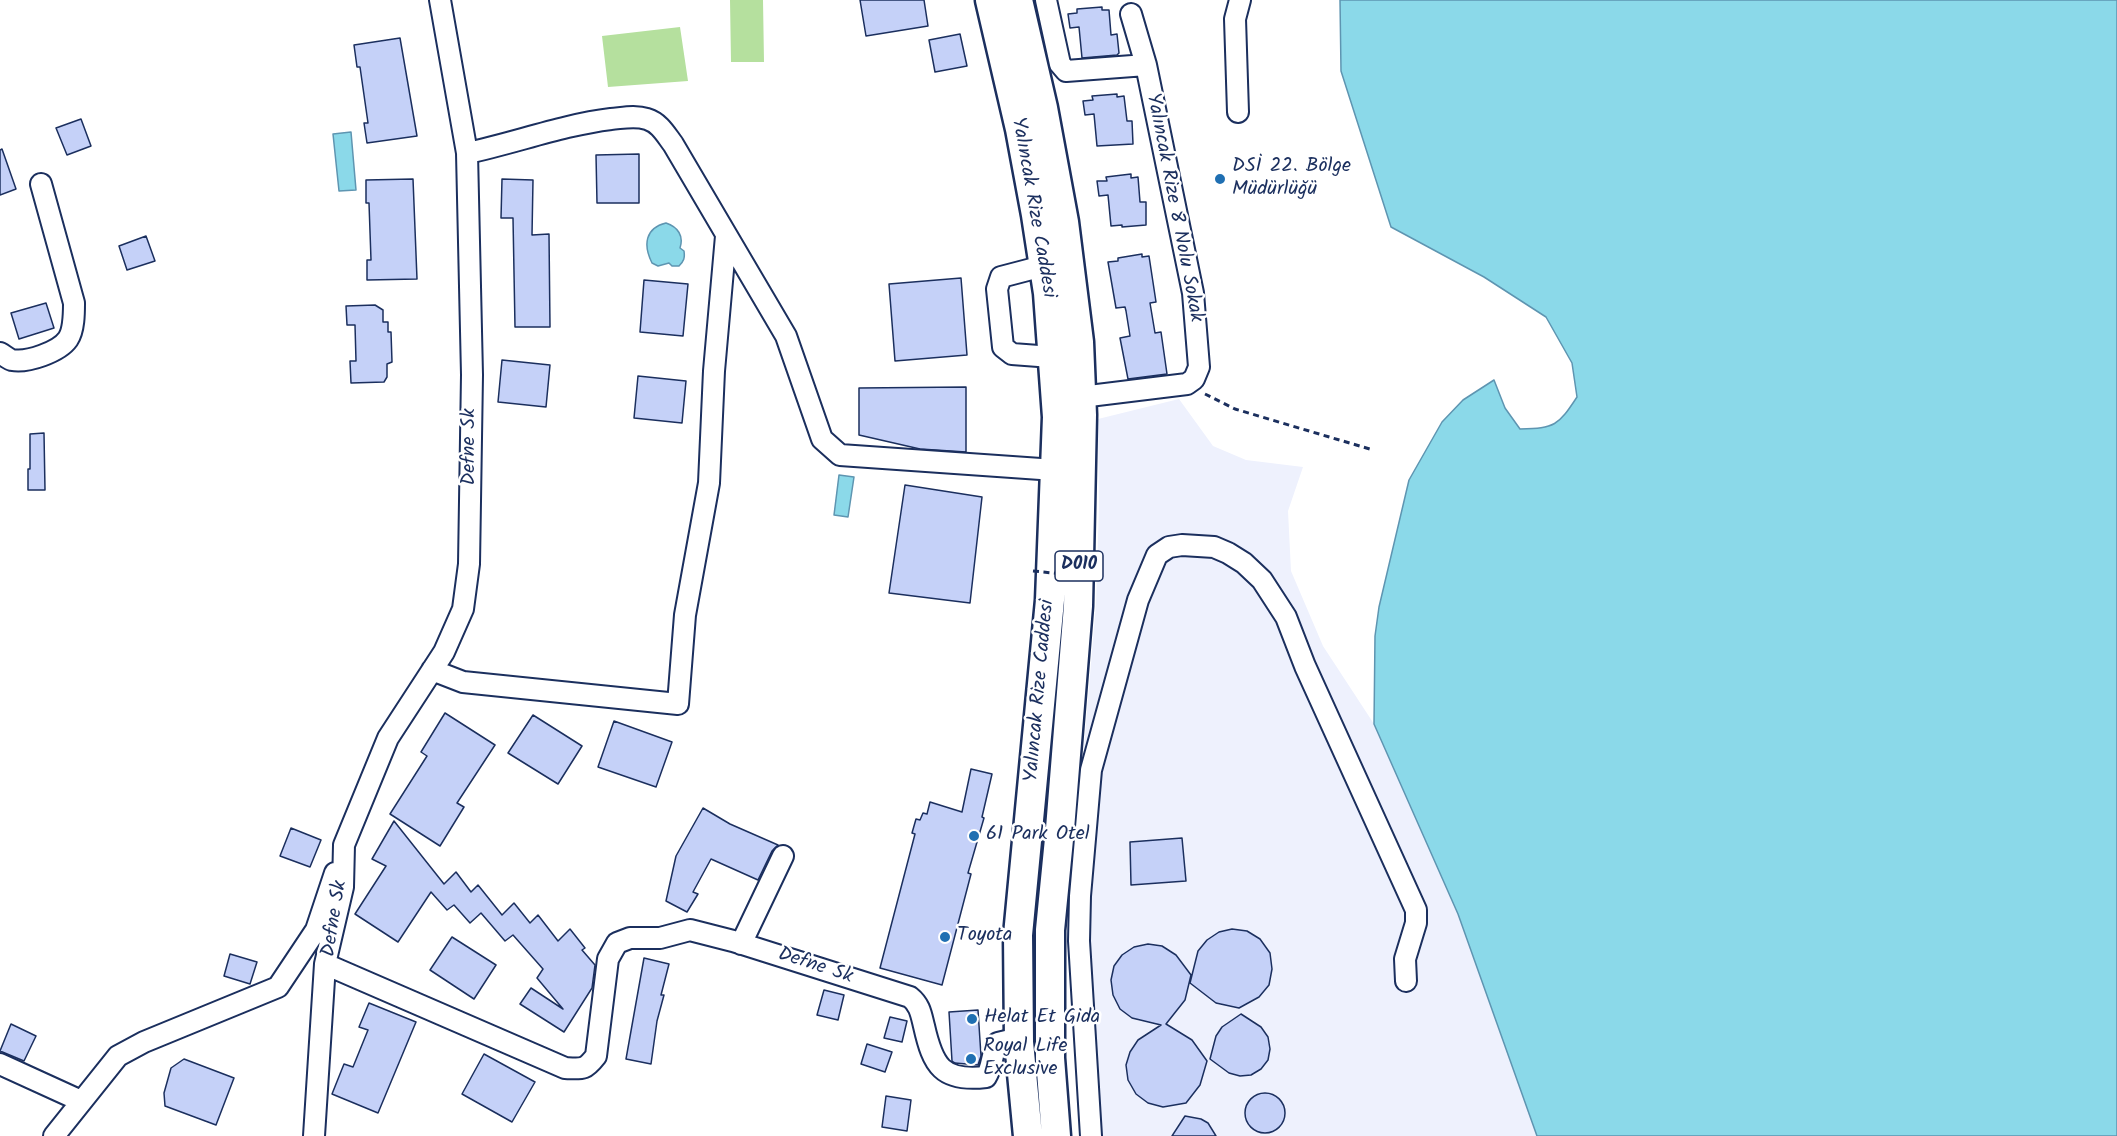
<!DOCTYPE html>
<html>
<head>
<meta charset="utf-8">
<style>
  body { margin:0 }
  canvas { display:block; background:#fff }
</style>
</head>
<body>
<canvas width="2117" height="1136"></canvas>
<script>
const ctx = document.querySelector('canvas').getContext('2d');
ctx.lineJoin = 'round';
function fill(path, color) { ctx.fillStyle = color; ctx.fill(path, 'evenodd'); }
function strokePath(path, color, width, dash) { ctx.strokeStyle = color; ctx.lineWidth = width; ctx.lineCap = dash ? 'butt' : 'round'; ctx.setLineDash(dash || []); ctx.stroke(path); }
function drawText(font, color, halo, rows, align = 'center') {
  ctx.font = font + ' Kalam,sans-serif'; ctx.lineWidth = 5; ctx.setLineDash([]); ctx.textBaseline = 'middle'; ctx.strokeStyle = halo; ctx.fillStyle = color; for (const [text, x, y, turn = 0] of rows) {
    ctx.save(); ctx.translate(x, y); ctx.rotate((+turn || 0) * Math.PI / 180); ctx.textAlign = isNaN(turn) ? turn : align; if (halo) ctx.strokeText(text, 0, 0); ctx.fillText(text, 0, 0); ctx.restore();
  }
}
fill(new Path2D(`
  M 1179,399 L 1213,446 L 1246,460 L 1303,467 L 1288,511 L 1291,571 L 1323,646 L 1374,724 L 1458,914 L 1537,1136 L 1083,1136 L 1080,1119 L 1073,957 L 1082,771 L 1096,604 L 1099,506 L 1098,419 Z`), '#eef1fd');
fill(new Path2D(`
  M 730,0 L 763,0 L 764,62 L 731,62 Z
  M 680,27 L 688,81 L 608,87 L 602,36 Z`), '#b5e09e');
const water = new Path2D(`
  M 1340,0 L 2117,0 L 2117,1136 L 1537,1136 L 1458,914 L 1374,724 L 1375,636 L 1379,607 L 1409,480 L 1442,422 L 1463,400 L 1494,380 L 1505,408 L 1520,429 C 1555,428 1558,426 1577,397 L 1572,363 L 1546,317 L 1484,277 L 1391,227 L 1341,71 Z
  M 351,132 L 356,190 L 339,191 L 333,134 Z
  M 666,223 C 678,227 684,236 680,248 L 684,251 C 685,258 684,261 679,266 L 672,266 L 669,263 L 658,266 L 652,263 C 643,245 645,228 666,223 Z
  M 839,475 L 854,477 L 848,517 L 834,515 Z`);
fill(water, '#8bd9e9');
strokePath(water, '#5e95b1', 1.5);
const building = new Path2D(`
  M 860,0 L 924,0 L 928,26 L 866,36 Z
  M 1102,7 L 1102,10 L 1109,10 L 1111,35 L 1117,34 L 1119,53 L 1117,55 L 1082,58 L 1079,27 L 1070,28 L 1068,14 L 1077,13 L 1077,9 Z
  M 960,34 L 967,66 L 935,72 L 929,40 Z
  M 400,38 L 417,136 L 367,143 L 364,123 L 368,123 L 360,67 L 357,67 L 354,45 Z
  M 1117,94 L 1117,97 L 1124,96 L 1127,121 L 1132,121 L 1133,144 L 1097,146 L 1094,114 L 1085,115 L 1083,101 L 1093,100 L 1092,96 Z
  M 81,119 L 91,146 L 67,155 L 56,128 Z
  M 2,149 L 16,189 L 0,195 L 0,150 Z
  M 639,154 L 639,203 L 597,203 L 596,155 Z
  M 1131,174 L 1131,178 L 1138,177 L 1140,202 L 1146,202 L 1146,225 L 1122,227 L 1122,225 L 1111,226 L 1108,195 L 1099,196 L 1097,181 L 1107,181 L 1106,177 Z
  M 413,179 L 417,279 L 367,280 L 367,260 L 371,260 L 369,203 L 366,203 L 366,180 Z
  M 502,179 L 533,180 L 532,235 L 549,234 L 550,327 L 515,327 L 513,218 L 501,218 Z
  M 146,236 L 155,261 L 127,270 L 119,246 Z
  M 1142,254 L 1142,257 L 1149,256 L 1156,302 L 1150,303 L 1155,333 L 1161,332 L 1167,374 L 1128,379 L 1120,338 L 1130,336 L 1126,311 L 1125,307 L 1116,308 L 1108,262 L 1118,261 L 1118,258 Z
  M 961,278 L 967,355 L 895,361 L 889,284 Z
  M 644,280 L 688,284 L 683,336 L 640,332 Z
  M 46,303 L 54,328 L 19,339 L 11,313 Z
  M 375,305 L 383,310 L 383,322 L 388,322 L 388,332 L 391,332 L 392,362 L 387,364 L 387,377 L 384,382 L 351,383 L 350,361 L 356,361 L 355,325 L 347,325 L 346,306 Z
  M 502,360 L 550,365 L 546,407 L 498,402 Z
  M 638,376 L 686,381 L 682,423 L 634,418 Z
  M 966,387 L 966,452 L 920,449 L 859,435 L 859,388 Z
  M 44,433 L 45,490 L 28,490 L 28,469 L 30,469 L 30,434 Z
  M 905,485 L 982,497 L 970,603 L 889,593 Z
  M 445,713 L 495,745 L 457,803 L 464,807 L 440,846 L 390,814 L 427,756 L 421,752 Z
  M 533,715 L 582,746 L 558,784 L 508,753 Z
  M 614,721 L 672,742 L 656,787 L 598,767 Z
  M 971,769 L 992,774 L 982,817 L 984,818 L 968,873 L 971,874 L 942,985 L 880,968 L 915,834 L 912,833 L 916,819 L 920,820 L 923,813 L 927,814 L 930,802 L 962,812 Z
  M 703,808 L 730,824 L 778,845 L 772,851 L 758,880 L 711,859 L 693,892 L 698,894 L 687,912 L 666,901 L 676,856 Z
  M 394,821 L 444,884 L 456,872 L 471,892 L 478,885 L 502,915 L 514,903 L 530,923 L 538,915 L 558,941 L 570,929 L 585,948 L 582,950 L 595,965 L 592,988 L 564,1032 L 520,1004 L 531,988 L 563,1009 L 537,978 L 543,969 L 513,935 L 505,941 L 481,913 L 470,923 L 454,905 L 447,910 L 431,892 L 398,942 L 355,914 L 386,866 L 372,859 Z
  M 291,828 L 321,840 L 310,867 L 280,856 Z
  M 1182,838 L 1186,881 L 1131,885 L 1130,842 Z
  M 1232,929 L 1247,931 L 1260,939 L 1270,953 L 1272,969 L 1269,985 L 1259,997 L 1239,1008 L 1216,1003 L 1190,983 L 1198,951 L 1207,940 L 1219,932 Z
  M 452,937 L 496,965 L 474,999 L 430,970 Z
  M 1148,944 L 1162,946 L 1176,955 L 1191,975 L 1185,1000 L 1166,1024 L 1192,1040 L 1207,1061 L 1200,1085 L 1186,1103 L 1163,1107 L 1148,1103 L 1136,1094 L 1128,1080 L 1126,1065 L 1130,1052 L 1138,1040 L 1161,1025 L 1132,1018 L 1120,1009 L 1113,995 L 1111,980 L 1114,966 L 1122,955 L 1134,947 Z
  M 230,954 L 257,962 L 250,984 L 224,976 Z
  M 644,958 L 669,964 L 661,995 L 664,995 L 657,1021 L 651,1064 L 626,1059 Z
  M 824,990 L 844,995 L 838,1020 L 817,1015 Z
  M 369,1003 L 416,1022 L 378,1113 L 332,1094 L 344,1064 L 353,1067 L 368,1030 L 359,1027 Z
  M 978,1010 L 981,1056 L 978,1065 L 955,1063 L 952,1061 L 949,1012 Z
  M 1241,1014 L 1261,1027 L 1268,1037 L 1270,1049 L 1268,1060 L 1261,1069 L 1251,1075 L 1240,1076 L 1229,1073 L 1210,1059 L 1216,1036 L 1222,1027 Z
  M 890,1017 L 907,1021 L 902,1042 L 884,1038 Z
  M 11,1024 L 36,1036 L 24,1061 L 0,1051 Z
  M 867,1044 L 892,1052 L 885,1072 L 861,1064 Z
  M 484,1054 L 535,1082 L 512,1122 L 462,1094 Z
  M 184,1059 L 234,1078 L 216,1125 L 165,1106 L 164,1093 L 171,1068 Z
  M1245 1113a20 20 0 1 1 40 0a20 20 0 1 1-40 0Z
  M 886,1096 L 911,1100 L 907,1131 L 882,1127 Z
  M 1185,1116 L 1201,1119 L 1208,1123 L 1216,1136 L 1172,1136 Z`);
fill(building, '#c5d1f8');
strokePath(building, '#1b2f5e', 1.5);
const minor = new Path2D(`
  M 440,0 L 467,153 L 472,375 L 469,564 L 463,609 L 444,652 L 388,738 L 344,845 L 343,887 L 325,964 L 565,1068 C 583,1069 585,1070 596,1056 L 608,959 L 617,943 L 630,938 L 660,938 L 690,930 L 733,941 L 910,997 C 920,1005 921,1014 924,1026 C 933,1066 942,1082 986,1077 C 993,1066 991,1054 998,1043 L 1019,1038
  M 1046,0 L 1060,64 L 1066,71 L 1146,65
  M 1238,112 L 1235,19 L 1240,0
  M 467,153 C 515,143 562,125 611,119 C 623,118 635,115 647,119 C 660,123 666,135 673,144 L 786,336 L 822,439 L 840,455 L 1055,470
  M 1043,266 L 1001,277 L 997,289 L 1003,347 L 1012,354 L 1052,357
  M 0,353 C 4,355 8,359 12,360 C 27,363 59,352 68,339 C 74,330 74,313 74,303 L 41,184
  M 1081,397 L 1187,384 L 1194,379 L 1199,367 L 1193,293 L 1146,65 L 1131,14
  M 432,670 L 463,682 L 678,704 L 685,615 L 709,483 L 714,371 L 726,236
  M 741,944 L 783,856
  M 0,1064 L 81,1101
  M 54,1136 L 118,1056 L 144,1042 L 278,987 L 316,930 L 335,873
  M 314,1136 L 325,964
  M 1091,1136 L 1079,941 L 1080,896 L 1091,770 L 1138,600 L 1157,555 L 1169,547 L 1182,545 L 1214,547 L 1228,553 L 1244,563 L 1262,580 L 1286,617 L 1305,666 L 1416,910 L 1416,923 L 1405,959 L 1406,981`);
const highway = new Path2D(`
  M 990,0 L 1020,129 L 1036,215 L 1048,293 L 1057,417 L 1050,600 L 1018,935 L 1019,1042 L 1028,1136
  M 1018,0 L 1043,108 L 1064,222 L 1079,342 L 1082,415 L 1078,606 L 1060,829 L 1050,930 L 1050,1058 L 1056,1136`);
strokePath(minor, '#1b2f5e', 24);
strokePath(highway, '#1b2f5e', 33);
strokePath(new Path2D(`
  M 1205,394 L 1235,409 L 1373,450`), '#1b2f5e', 3, [6, 4.5]);
strokePath(minor, '#fff', 20);
strokePath(highway, '#fff', 28);
strokePath(new Path2D(`
  M 1033,571 L 1093,577`), '#1b2f5e', 3, [6, 4.5]);
for (const [x, y, r, color] of [
  [1220,179,6,"#1f6fb2"],
  [974,836,6,"#1f6fb2"],
  [945,937,6,"#1f6fb2"],
  [972,1019,6,"#1f6fb2"],
  [971,1059,6,"#1f6fb2"]
]) { const dot = new Path2D(); dot.arc(x, y, r, 0, 2 * Math.PI); ctx.fillStyle = color; ctx.fill(dot); strokePath(dot, '#fff', 2); }
for (const [x, y, w] of [
  [1079,566,48]
]) { const box = new Path2D(); box.roundRect(x - w / 2, y - 15, w, 30, 4.5); ctx.fillStyle = '#fff'; ctx.fill(box); strokePath(box, '#1b2f5e', 1.5); }
drawText('bold 18px', '#1b2f5e', null, [
  ["D010",1079,566]
]);
drawText('20px', '#1b2f5e', '#fff', [
  ["DSİ 22. Bölge",1232,168],
  ["Müdürlüğü",1232,191],
  ["61 Park Otel",986,836],
  ["Toyota",957,937],
  ["Helat Et Gida",984,1019],
  ["Royal Life",983,1048],
  ["Exclusive",983,1071]
], 'left');
drawText('20px', '#1b2f5e', '#fff', [
  ["Yalıncak Rize Caddesi",1032,208,80],
  ["Yalıncak Rize 8 Nolu Sokak",1173,208,79],
  ["Defne Sk",471,447,-90],
  ["Yalıncak Rize Caddesi",1041,691,-85],
  ["Defne Sk",336,919,-81],
  ["Defne Sk",815,967,18]
]);
</script>
</body>
</html>
